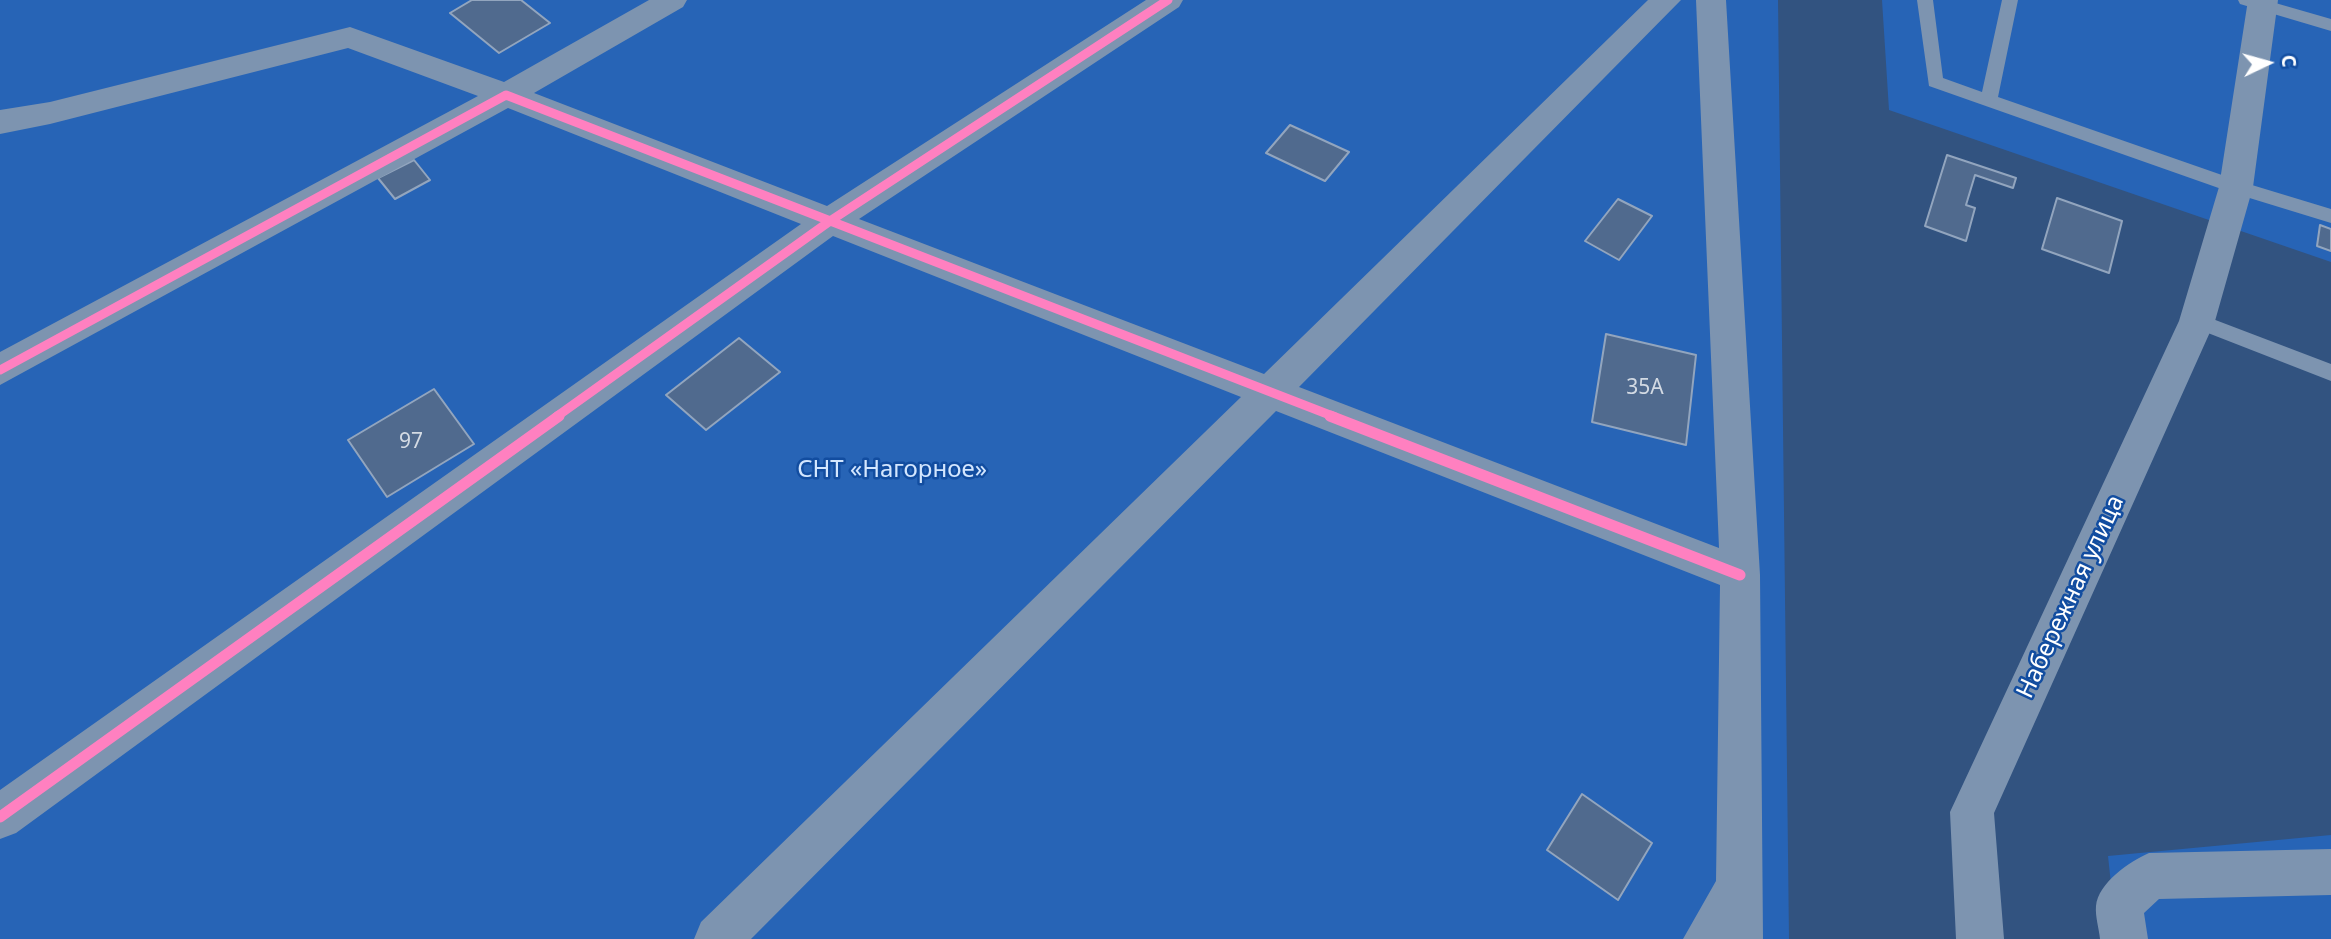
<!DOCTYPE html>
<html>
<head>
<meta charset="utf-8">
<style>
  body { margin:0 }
  #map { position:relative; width:2331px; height:939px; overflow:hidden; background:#325380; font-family:"Noto Sans",sans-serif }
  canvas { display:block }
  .north { position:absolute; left:2233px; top:28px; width:70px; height:70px; -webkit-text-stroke:5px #124da0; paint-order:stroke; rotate:85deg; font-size:19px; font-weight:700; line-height:28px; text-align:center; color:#fff }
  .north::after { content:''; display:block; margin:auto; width:24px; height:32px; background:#fff; clip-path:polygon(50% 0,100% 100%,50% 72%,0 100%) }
</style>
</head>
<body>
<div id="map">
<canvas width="2331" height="939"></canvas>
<div class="north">С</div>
</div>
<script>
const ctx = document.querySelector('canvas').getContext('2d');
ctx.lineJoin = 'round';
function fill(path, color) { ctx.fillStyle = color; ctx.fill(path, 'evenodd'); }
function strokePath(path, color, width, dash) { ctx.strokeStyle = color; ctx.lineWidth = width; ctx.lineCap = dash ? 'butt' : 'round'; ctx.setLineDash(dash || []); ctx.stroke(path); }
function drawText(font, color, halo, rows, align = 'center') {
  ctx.font = font + ' "Noto Sans",sans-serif'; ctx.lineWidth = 5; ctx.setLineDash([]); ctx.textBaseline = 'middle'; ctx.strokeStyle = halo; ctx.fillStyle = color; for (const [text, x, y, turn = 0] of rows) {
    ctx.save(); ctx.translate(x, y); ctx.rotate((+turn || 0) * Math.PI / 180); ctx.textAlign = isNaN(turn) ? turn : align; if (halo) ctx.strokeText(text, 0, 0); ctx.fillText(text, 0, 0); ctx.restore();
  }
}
fill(new Path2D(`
  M 0,0 L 1778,0 L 1789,939 L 0,939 Z
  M 1882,0 L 2331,0 L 2331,262 L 1889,110 Z
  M 2331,835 L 2331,939 L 2117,939 L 2108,856 Z`), '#2764b6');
const building = new Path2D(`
  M 472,0 L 521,0 L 550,23 L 499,53 L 450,13 Z
  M 1290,125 L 1349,152 L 1325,181 L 1266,153 Z
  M 1947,155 L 2016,178 L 2013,188 L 1975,175 L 1966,205 L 1975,208 L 1966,241 L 1925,226 Z
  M 414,160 L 430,180 L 395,199 L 378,178 Z
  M 2057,198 L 2122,221 L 2109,273 L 2042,249 Z
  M 1618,199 L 1652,216 L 1619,260 L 1585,241 Z
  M 2320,225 L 2331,229 L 2331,251 L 2317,246 Z
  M 1606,334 L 1696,355 L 1686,445 L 1592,422 Z
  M 739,338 L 780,372 L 706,430 L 666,395 Z
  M 434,389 L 474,444 L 387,497 L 348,440 Z
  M 1582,794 L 1652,843 L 1618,900 L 1547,850 Z`);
fill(building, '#506a8e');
strokePath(building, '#92a5be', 2);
fill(new Path2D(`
  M 1917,0 L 1933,0 L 1943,78 L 1982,92 L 2002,0 L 2018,0 L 1998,97 L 2242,182 L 2331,209 L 2331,223 L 2230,192 L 1929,86 Z
  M 2238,0 L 2265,0 L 2331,19 L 2331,31 L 2240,4 Z
  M 2197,313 L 2331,364 L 2331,381 L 2190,326 L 2187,321 L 2190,316 Z`), '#7d94b0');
fill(new Path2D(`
  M 649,0 L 687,0 L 683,7 L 534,93 L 827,206 L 1146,0 L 1183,0 L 1179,7 L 859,219 L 1264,374 L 1648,0 L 1681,0 L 1299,387 L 1719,548 L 1696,0 L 1726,0 L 1760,575 L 1763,939 L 1683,939 L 1716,881 L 1720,585 L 1276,411 L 751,939 L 694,939 L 701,922 L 1241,397 L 833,236 L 16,833 L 0,839 L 0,790 L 801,224 L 508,108 L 0,385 L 0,352 L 478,96 L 348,48 L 50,124 L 0,134 L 0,110 L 50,102 L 350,27 L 504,82 Z
  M 2248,0 L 2278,0 L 2253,187 L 2215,321 L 1994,813 L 2004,939 L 1956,939 L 1950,812 L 2179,321 L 2219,187 Z
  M 2331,849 L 2331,895 L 2159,899 L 2144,913 L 2148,939 L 2100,939 C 2099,929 2095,916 2096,906 C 2098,883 2130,861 2149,853 Z`), '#7d94b0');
strokePath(new Path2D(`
  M 0,370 L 506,95 L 1335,417
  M 556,417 L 830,221 L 1168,0`), '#ff80c0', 9);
strokePath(new Path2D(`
  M 1330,416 L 1740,575
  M 0,817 L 559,416`), '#ff80c0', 11);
drawText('21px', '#d3dae3', null, [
  ["35А",1645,388],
  ["97",411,442]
]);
drawText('24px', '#d3e6fe', '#124da0', [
  ["СНТ «Нагорное»",892,470]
]);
drawText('24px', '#fff', '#124da0', [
  ["Набережная улица",2071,597,-65]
]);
</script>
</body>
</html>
